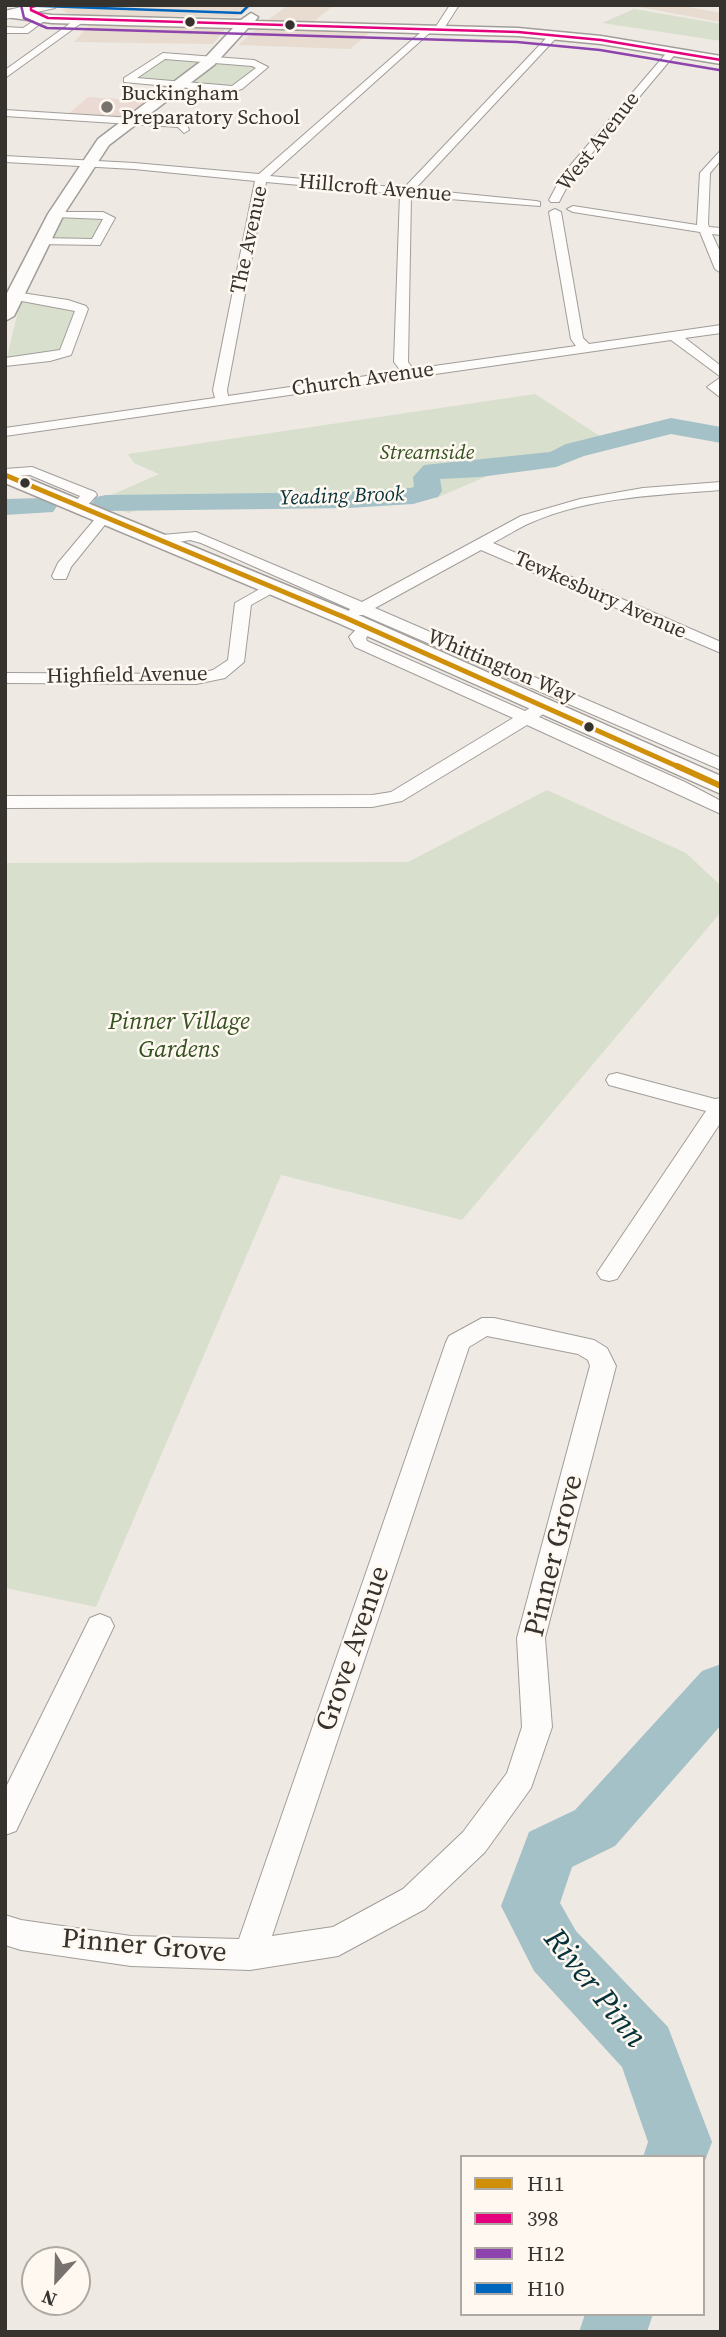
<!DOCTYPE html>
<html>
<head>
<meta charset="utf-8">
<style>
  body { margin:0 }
  #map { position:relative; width:726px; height:2337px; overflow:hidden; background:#efe9e3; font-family:"Source Serif 4",serif }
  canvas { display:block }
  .frame { position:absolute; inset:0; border:7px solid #36322e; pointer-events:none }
  .legend { position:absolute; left:460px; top:2155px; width:245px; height:161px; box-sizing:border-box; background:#fef8f0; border:2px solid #aea9a2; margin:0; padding:9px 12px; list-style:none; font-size:21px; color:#36322e }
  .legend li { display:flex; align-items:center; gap:14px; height:35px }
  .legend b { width:35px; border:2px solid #aea9a2 }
  .north { position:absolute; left:21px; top:2246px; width:70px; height:70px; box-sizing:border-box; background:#fef8f0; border:2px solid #aea9a2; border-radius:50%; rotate:202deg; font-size:19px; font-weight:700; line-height:28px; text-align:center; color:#36322e }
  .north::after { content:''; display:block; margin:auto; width:24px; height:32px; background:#77726d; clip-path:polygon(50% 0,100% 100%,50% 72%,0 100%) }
</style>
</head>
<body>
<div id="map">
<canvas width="726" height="2337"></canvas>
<div class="frame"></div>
<ul class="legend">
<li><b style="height:9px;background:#d08f09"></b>H11</li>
<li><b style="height:9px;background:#e5007d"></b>398</li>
<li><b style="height:9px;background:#8e44ad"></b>H12</li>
<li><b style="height:9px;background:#0065bd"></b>H10</li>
</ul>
<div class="north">N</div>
</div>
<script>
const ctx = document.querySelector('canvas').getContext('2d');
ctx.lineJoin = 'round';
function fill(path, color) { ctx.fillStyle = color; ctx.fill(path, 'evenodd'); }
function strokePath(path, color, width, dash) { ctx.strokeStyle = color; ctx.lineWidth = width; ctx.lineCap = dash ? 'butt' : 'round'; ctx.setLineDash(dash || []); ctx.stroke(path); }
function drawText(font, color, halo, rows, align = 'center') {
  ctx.font = font + ' "Source Serif 4",serif'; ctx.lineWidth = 5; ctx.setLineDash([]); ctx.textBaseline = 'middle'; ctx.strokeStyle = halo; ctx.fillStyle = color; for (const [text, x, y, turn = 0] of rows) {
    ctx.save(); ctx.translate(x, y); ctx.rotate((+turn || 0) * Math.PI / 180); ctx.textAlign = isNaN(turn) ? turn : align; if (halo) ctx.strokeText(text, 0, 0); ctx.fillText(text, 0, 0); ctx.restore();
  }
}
fill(new Path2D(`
  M 81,5 L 255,5 L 236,17 L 69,15 L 62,9 Z
  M 288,5 L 334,5 L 312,23 L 267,21 Z
  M 628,5 L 679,5 L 721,13 L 721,22 Z
  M 91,23 L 227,27 L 213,44 L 74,42 Z
  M 259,27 L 373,30 L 350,49 L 238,45 Z`), '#e7dccf');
fill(new Path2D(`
  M 88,97 L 146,101 L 124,117 L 68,114 Z`), '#eadad3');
fill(new Path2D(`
  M 634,9 L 721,24 L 721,41 L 602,23 Z
  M 159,58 L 209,59 L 176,85 L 128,78 Z
  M 221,60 L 262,64 L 239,87 L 189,86 Z
  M 63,216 L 105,217 L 93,242 L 49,241 Z
  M 21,299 L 78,307 L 60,352 L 6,361 Z
  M 535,394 L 606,440 L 530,458 L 436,498 L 163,500 L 129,513 L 93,503 L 159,474 L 134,463 L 128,454 Z
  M 547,790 L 686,853 L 721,886 L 721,912 L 462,1220 L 281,1175 L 96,1607 L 5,1588 L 5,863 L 408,862 Z`), '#d8e0cd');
fill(new Path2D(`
  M 671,418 L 721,427 L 721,443 L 671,434 L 584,456 L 556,467 L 480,477 L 440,479 L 442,491 L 438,497 L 413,504 L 349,508 L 106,511 L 96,509 L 92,503 L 96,497 L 106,495 L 349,492 L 410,488 L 414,487 L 413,477 L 424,465 L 550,452 L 566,444 Z
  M 43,498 L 53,500 L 57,506 L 53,512 L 5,515 L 5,499 Z
  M 721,1664 L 721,1725 L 615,1846 L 572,1867 L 560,1903 L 576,1931 L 668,2027 L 712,2142 L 703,2166 L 703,2157 L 643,2157 L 648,2142 L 622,2067 L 534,1971 L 501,1906 L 529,1832 L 575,1810 L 702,1671 Z
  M 585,2314 L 653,2314 L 647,2332 L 579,2332 Z`), '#a4c1c8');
const street = new Path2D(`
  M 450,5 L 459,5 L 443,30 L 435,28 L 270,176 L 404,188 L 552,32 L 558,32 L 558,36 L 415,189 L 536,201 L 540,202 L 540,206 L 411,196 L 408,362 L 413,369 L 576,346 L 571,339 L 549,212 L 555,209 L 561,212 L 583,338 L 589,344 L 721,325 L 721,333 L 685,338 L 721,366 L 721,377 L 671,340 L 5,436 L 5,428 L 215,398 L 213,390 L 255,181 L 134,169 L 5,162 L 5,156 L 134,163 L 259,174 L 428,26 L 435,28 ZM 266,182 L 400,194 L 394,362 L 401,371 L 228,396 L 227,390 Z
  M 41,16 L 48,18 L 28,33 L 5,33 L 5,27 L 23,28 Z
  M 79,17 L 87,19 L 5,78 L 5,70 Z
  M 669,50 L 677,52 L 572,177 L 559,202 L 551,202 L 549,200 L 563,174 Z
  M 163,53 L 254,60 L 268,67 L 242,89 L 232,92 L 124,82 L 124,78 ZM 165,59 L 252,66 L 256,68 L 232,86 L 137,78 Z
  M 5,110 L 182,121 L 186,122 L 189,130 L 184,133 L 178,127 L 5,116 Z
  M 721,150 L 721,160 L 710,173 L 708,224 L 709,227 L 721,228 L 721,235 L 712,234 L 721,254 L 721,273 L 715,269 L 700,232 L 573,212 L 567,209 L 573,206 L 697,225 L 700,173 Z
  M 52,212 L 103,212 L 115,218 L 100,245 L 37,244 L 37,240 L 41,238 L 92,239 L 103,219 L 56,217 L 52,216 Z
  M 15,292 L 68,300 L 86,306 L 88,309 L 71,355 L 50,361 L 5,366 L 5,358 L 60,350 L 75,311 L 11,299 L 11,293 Z
  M 721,377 L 721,398 L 707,387 Z
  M 32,467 L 95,492 L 97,495 L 85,508 L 80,509 L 73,505 L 80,496 L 30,475 L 5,477 L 5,469 Z
  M 721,482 L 721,490 C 658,495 589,497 530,523 C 518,528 505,537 493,543 L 721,642 L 721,653 L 481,550 L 375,608 L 721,758 L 721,770 L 363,615 L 350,615 L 348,612 L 350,609 L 201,543 L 190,540 L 162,545 L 154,540 L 162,535 L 196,532 L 362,602 L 521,516 L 580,499 L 643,488 Z
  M 105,512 L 112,516 L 71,567 L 66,579 L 54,579 L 52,576 L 58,563 L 100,513 Z
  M 272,582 L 278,584 L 280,587 L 278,590 L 251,605 L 244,662 L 225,678 L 196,684 L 5,683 L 5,673 L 196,674 L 213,670 L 228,660 L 235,603 Z
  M 367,622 L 375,627 L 366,638 L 367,641 L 525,711 L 539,702 L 551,702 L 554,706 L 539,717 L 685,782 L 721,801 L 721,814 L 527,725 L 402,801 L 372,807 L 5,808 L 5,796 L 372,795 L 391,792 L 513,718 L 355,647 L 349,637 L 361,624 Z
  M 617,1073 L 715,1099 L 721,1098 L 721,1122 L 617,1279 L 609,1281 L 601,1279 L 597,1273 L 706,1111 L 609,1085 L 606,1080 L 609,1075 Z
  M 482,1318 L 494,1318 L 594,1340 L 607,1348 L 616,1366 L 545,1638 L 552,1727 L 531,1788 L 485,1852 L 425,1909 L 338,1956 L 250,1970 L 131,1966 L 21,1950 L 5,1945 L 5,1915 L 21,1920 L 131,1936 L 239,1939 L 446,1342 L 449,1336 ZM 487,1336 L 578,1354 L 588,1360 L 590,1366 L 517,1638 L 522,1727 L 507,1773 L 463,1832 L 403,1889 L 333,1927 L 272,1936 L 469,1347 Z
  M 100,1614 L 110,1618 L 114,1626 L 16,1831 L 5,1835 L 5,1789 L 90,1618 Z`);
const secondary = new Path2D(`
  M 10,10 L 52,15 L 241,20 L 251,13 L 258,17 L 255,21 L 518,28 L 601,36 L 721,56 L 721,64 L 601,44 L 518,36 L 248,28 L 214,65 L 109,145 L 64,214 L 14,316 L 5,321 L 5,297 L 48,214 L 98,139 L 204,59 L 233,28 L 52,23 L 5,17 L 5,11 Z
  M 5,469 L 354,613 L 721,776 L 721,794 L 338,623 L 5,483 Z`);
const primary = new Path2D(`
  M 29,5 L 57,5 L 55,8 L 5,19 L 5,11 Z`);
strokePath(street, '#a19d99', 2);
strokePath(secondary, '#a19d99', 3);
strokePath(primary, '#a19d99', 2);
fill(street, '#fdfcfb');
fill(secondary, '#fdfcfb');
fill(primary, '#fdfcfb');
strokePath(new Path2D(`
  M 5,475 L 346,618 L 681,768`), '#d08f09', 5);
strokePath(new Path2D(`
  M 677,766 L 721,786`), '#d08f09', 6);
strokePath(new Path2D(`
  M 39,5 L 31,7 L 31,10 L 48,18 L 518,32 L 601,40 L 721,60`), '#e5007d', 2.5);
strokePath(new Path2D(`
  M 21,5 L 24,18 L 47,28 L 517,42 L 600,50 L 719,70`), '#8e44ad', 2.5);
strokePath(new Path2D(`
  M 14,5 L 241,13 L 249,5`), '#0065bd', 2.5);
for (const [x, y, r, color] of [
  [190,22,6,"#36322e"],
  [290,25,6,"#36322e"],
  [107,107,7,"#77726d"],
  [25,483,6,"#36322e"],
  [589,727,6,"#36322e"]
]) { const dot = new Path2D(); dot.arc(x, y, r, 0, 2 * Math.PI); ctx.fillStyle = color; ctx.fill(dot); strokePath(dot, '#fef8f0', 2.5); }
drawText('21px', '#36322e', '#fef8f0', [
  ["Buckingham",121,95],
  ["Preparatory School",121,119]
], 'left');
drawText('21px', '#36322e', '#fef8f0', [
  ["West Avenue",599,142,-52],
  ["Hillcroft Avenue",375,189,5],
  ["The Avenue",250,240,-78],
  ["Church Avenue",363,380,-8],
  ["Tewkesbury Avenue",600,596,24],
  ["Whittington Way",501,667,23],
  ["Highfield Avenue",127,676,-1]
]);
drawText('italic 21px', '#345121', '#fef8f0', [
  ["Streamside",427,454]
]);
drawText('italic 21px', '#06323c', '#fef8f0', [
  ["Yeading Brook",342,497,-2]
]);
drawText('italic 24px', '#345121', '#fef8f0', [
  ["Pinner Village",179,1023],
  ["Gardens",179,1051]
]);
drawText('28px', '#36322e', '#fef8f0', [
  ["Pinner Grove",555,1556,-76],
  ["Grove Avenue",354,1649,-71],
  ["Pinner Grove",144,1947,5]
]);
drawText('italic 32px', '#06323c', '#fef8f0', [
  ["River Pinn",594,1989,51]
]);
</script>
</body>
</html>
